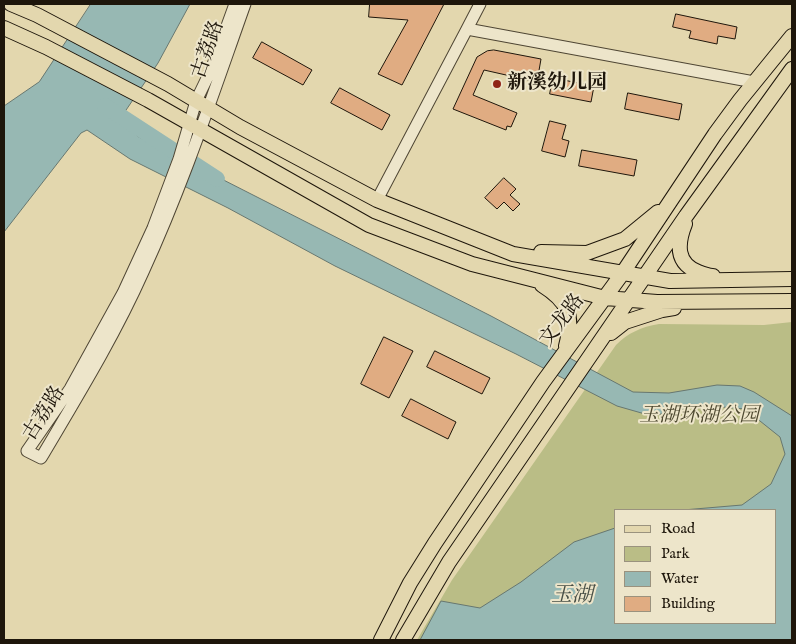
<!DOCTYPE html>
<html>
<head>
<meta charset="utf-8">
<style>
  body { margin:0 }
  #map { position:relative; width:796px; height:644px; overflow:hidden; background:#e3d7ae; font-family:"IM FELL English",serif }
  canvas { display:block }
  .frame { position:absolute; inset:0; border:5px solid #1e160b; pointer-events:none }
  .legend { position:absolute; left:614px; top:509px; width:162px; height:115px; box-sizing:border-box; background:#ede5ca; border:1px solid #9a927e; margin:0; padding:6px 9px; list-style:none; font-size:15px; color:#1e160b }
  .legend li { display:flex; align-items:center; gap:10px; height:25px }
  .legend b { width:25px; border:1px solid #9a927e }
</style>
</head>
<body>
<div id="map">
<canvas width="796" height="644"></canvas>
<div class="frame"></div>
<ul class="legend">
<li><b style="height:6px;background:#e3d7ae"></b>Road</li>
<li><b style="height:14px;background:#babd86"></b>Park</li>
<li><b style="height:14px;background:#97b8b3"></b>Water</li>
<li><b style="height:14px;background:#e0ac82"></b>Building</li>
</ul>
</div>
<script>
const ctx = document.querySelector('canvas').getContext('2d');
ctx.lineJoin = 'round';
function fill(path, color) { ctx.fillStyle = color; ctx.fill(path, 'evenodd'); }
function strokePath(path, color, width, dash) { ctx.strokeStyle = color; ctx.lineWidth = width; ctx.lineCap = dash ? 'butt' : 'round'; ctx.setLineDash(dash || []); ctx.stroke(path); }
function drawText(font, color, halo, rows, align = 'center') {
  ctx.font = font + ' "IM FELL English","Noto Serif SC",serif'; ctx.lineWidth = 4; ctx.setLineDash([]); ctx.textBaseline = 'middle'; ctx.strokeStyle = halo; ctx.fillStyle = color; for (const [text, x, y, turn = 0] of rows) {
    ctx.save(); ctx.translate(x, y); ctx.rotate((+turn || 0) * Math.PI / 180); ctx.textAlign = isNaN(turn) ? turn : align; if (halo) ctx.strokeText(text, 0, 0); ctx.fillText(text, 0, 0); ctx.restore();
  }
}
fill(new Path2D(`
  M 792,322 L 792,640 L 417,640 L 452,580 L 616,345 C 628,333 641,327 659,324 L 764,325 ZM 615,510 L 775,510 L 775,623 L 615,623 Z`), '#babd86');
const water = new Path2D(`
  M 91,4 L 190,4 L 158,63 L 122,116 L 137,136 L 491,316 L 633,392 L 669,393 L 717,385 L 740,386 L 754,392 L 792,416 L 792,640 L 420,640 L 441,601 L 480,608 L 521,582 L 574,542 L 615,528 L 615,623 L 775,623 L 775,510 L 683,510 L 742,505 L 771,484 L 785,454 L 780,437 L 745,409 L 700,405 L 652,416 L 617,406 L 516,354 L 335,266 L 228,208 L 130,159 L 87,130 L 81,133 L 4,232 L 4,106 L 39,82 Z`);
fill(water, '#97b8b3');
strokePath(water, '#677770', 1);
strokePath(new Path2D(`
  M 105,106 L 217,179`), '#97b8b3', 16);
const building = new Path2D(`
  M 370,4 L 444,4 L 402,85 L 378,74 L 408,20 L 369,17 Z
  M 676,14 L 737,27 L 735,39 L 718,36 L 717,44 L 689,38 L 691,31 L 673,27 Z
  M 262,42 L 312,70 L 303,85 L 253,58 Z
  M 494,50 L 541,59 L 537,82 L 484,70 L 473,95 L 517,113 L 511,127 L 507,126 L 506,130 L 453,109 L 477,57 L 487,51 Z
  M 553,78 L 594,86 L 591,102 L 550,94 Z
  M 340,88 L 390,115 L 382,130 L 331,103 Z
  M 628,93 L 682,104 L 679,120 L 625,109 Z
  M 550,121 L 566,125 L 562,139 L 569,141 L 565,157 L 542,151 Z
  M 582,150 L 637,160 L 634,176 L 579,166 Z
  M 504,178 L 516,189 L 510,195 L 520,204 L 513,211 L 504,202 L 497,209 L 485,198 Z
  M 384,337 L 413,351 L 389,398 L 361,384 Z
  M 435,351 L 490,378 L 482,394 L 427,367 Z
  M 411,399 L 456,422 L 448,439 L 402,416 Z`);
fill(building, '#e0ac82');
strokePath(building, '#1e160b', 1);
const minor = new Path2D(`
  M 235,4 L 211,70 L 196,101 L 179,159 L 153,228 L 123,293 L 70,389 L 27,451 L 41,458 C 77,397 114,337 143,272 C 183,185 213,94 245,4
  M 467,29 L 480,4
  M 377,200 L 467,29 L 754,82`);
const major = new Path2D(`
  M 11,4 L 37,15 L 168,84 L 240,127 L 377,200 L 513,254 L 670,281 L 792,279
  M 4,28 L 46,47 L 148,100 L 369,225 L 472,264 L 605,298 L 657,302 L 792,301
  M 685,224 C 677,244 676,263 698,272 C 703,274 708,276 713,276
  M 541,252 L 587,253 L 625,239 L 658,212
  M 542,285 C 569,302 574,316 566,346
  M 611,333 L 625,322 L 662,310 L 674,308
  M 381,640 L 410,583 L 435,543 L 543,382 L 622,274 L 715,134 L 740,100 L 792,36
  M 403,640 L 449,562 L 686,216 L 792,69`);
strokePath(minor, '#4f4634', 13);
strokePath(major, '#1e160b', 16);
strokePath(minor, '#ede5ca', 11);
strokePath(major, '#e3d7ae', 14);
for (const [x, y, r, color] of [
  [497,84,5,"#8f2418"]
]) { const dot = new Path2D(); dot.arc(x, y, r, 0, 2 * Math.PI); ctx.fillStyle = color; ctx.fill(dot); strokePath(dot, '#ede5ca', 2); }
drawText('20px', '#1e160b', '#ede5ca', [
  ["古荔路",209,50,-71],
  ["文龙路",563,321,-53],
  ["古荔路",45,414,-58]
]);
drawText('bold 20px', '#1e160b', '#ede5ca', [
  ["新溪幼儿园",507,84]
], 'left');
drawText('italic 20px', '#4d4830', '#ede5ca', [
  ["玉湖环湖公园",699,417]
]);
drawText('italic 21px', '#484f46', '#ede5ca', [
  ["玉湖",572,597]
]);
</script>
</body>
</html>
